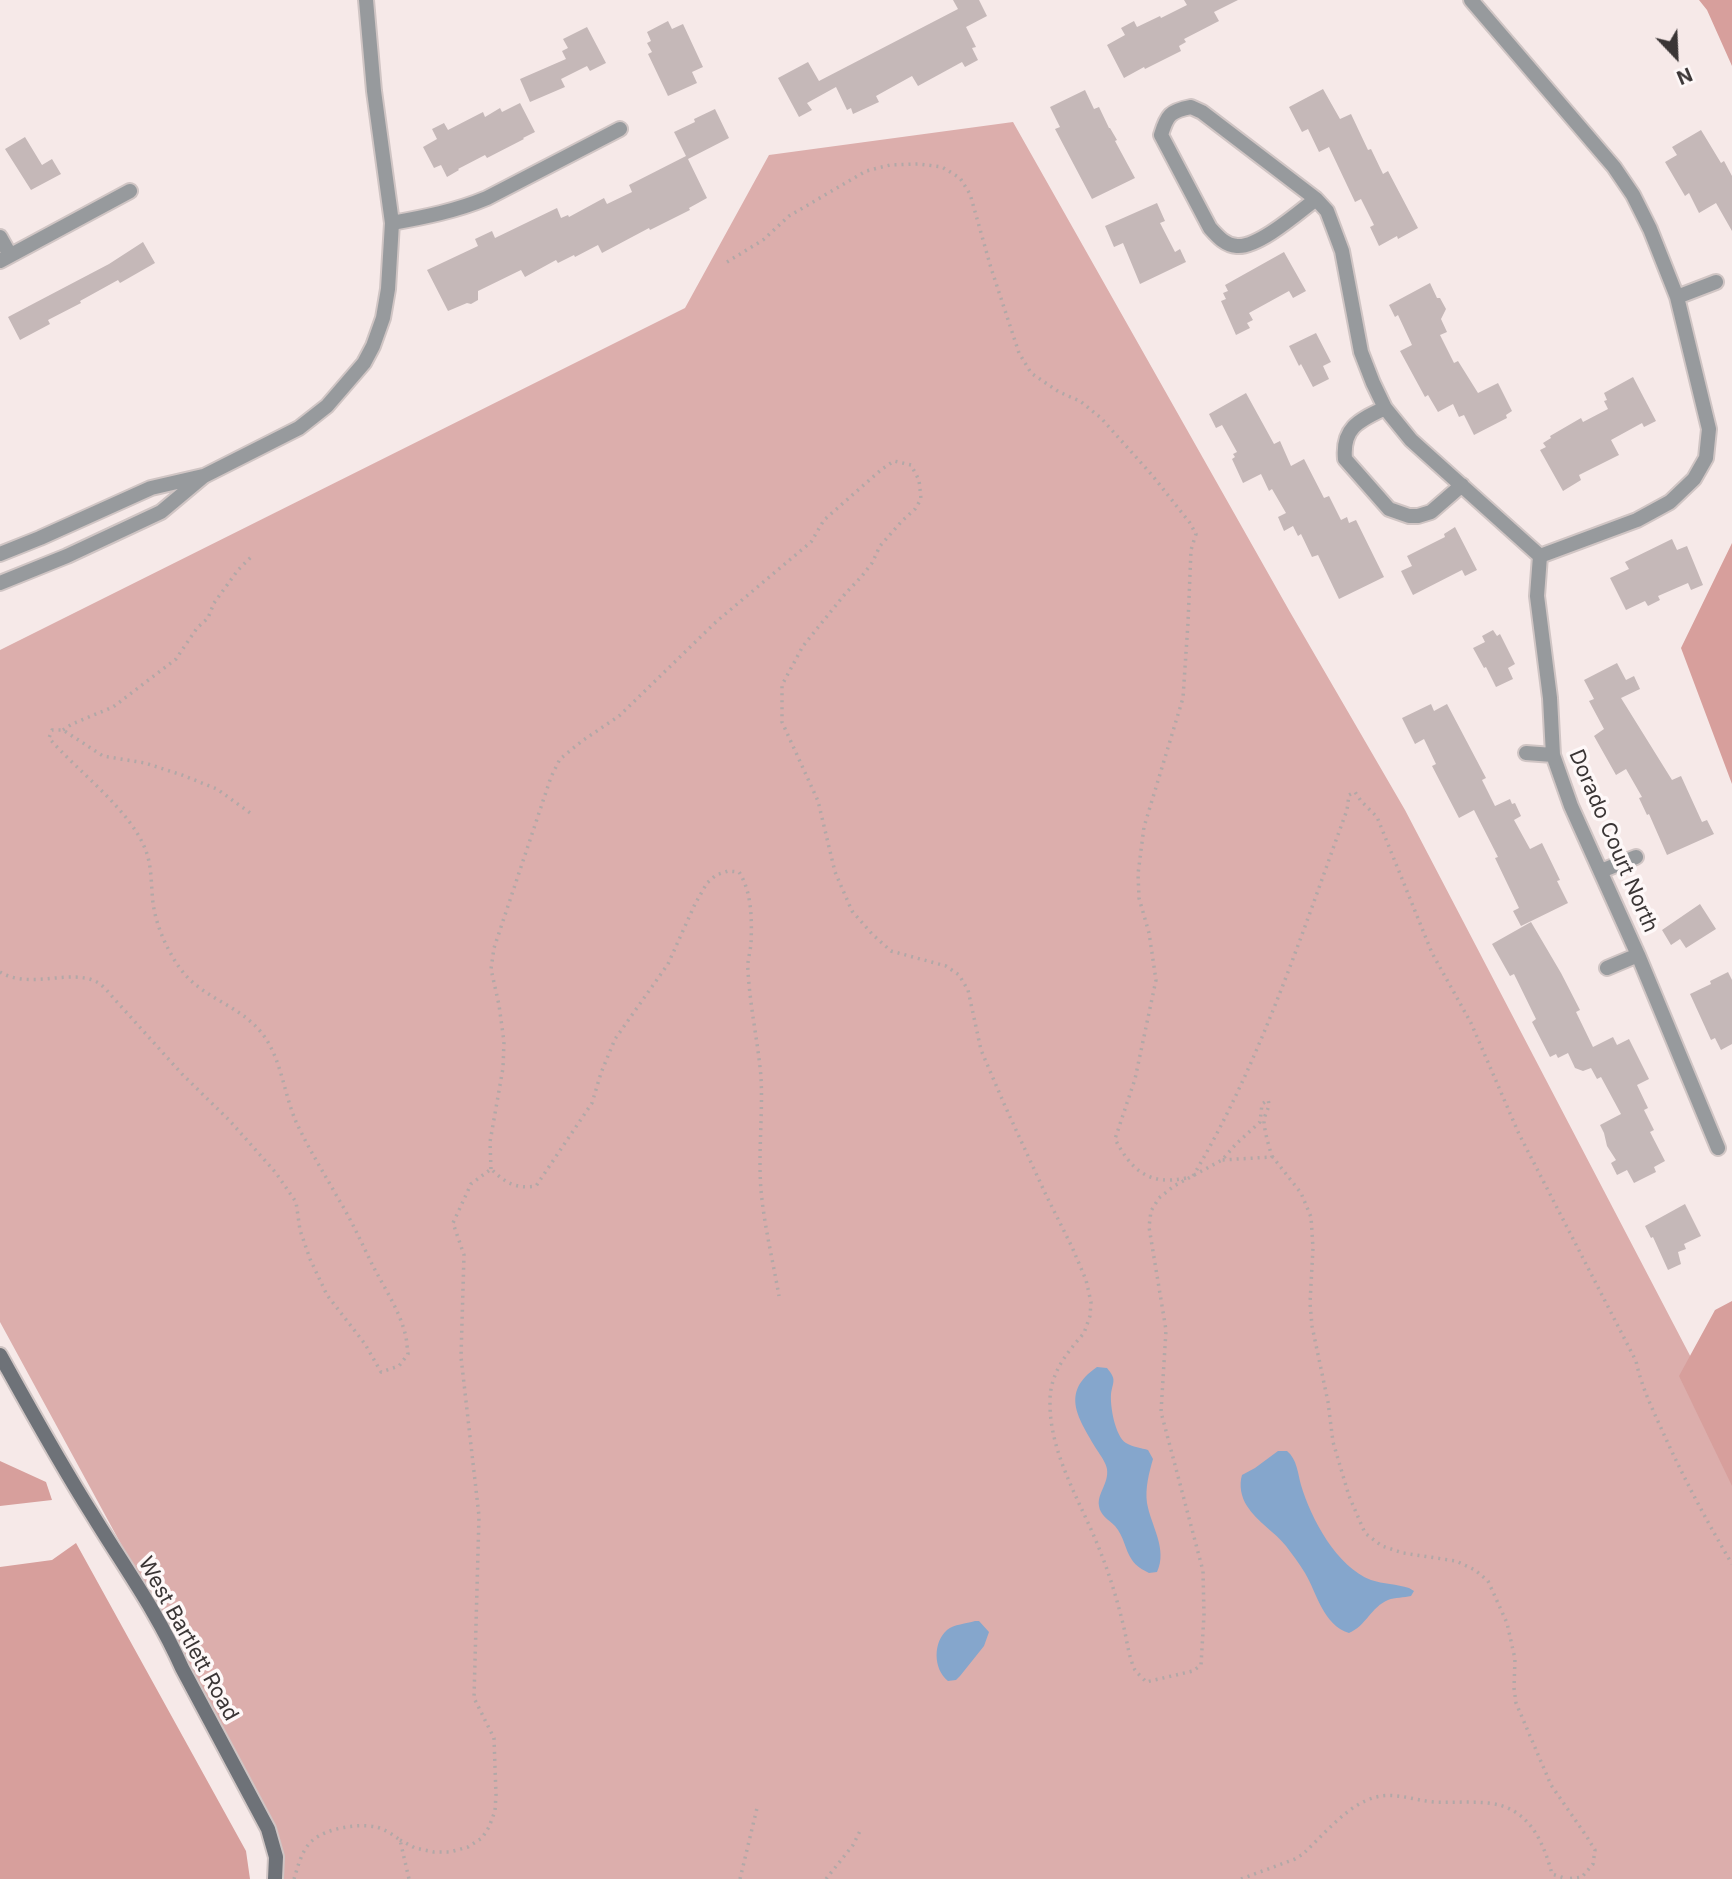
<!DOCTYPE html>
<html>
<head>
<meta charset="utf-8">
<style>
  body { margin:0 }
  #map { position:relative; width:1732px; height:1879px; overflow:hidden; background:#f6e9e8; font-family:Inter,sans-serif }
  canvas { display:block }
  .north { position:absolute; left:1641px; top:21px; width:70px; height:70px; -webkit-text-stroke:5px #fef8f8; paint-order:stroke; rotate:157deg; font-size:19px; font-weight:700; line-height:28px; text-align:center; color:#3a3535 }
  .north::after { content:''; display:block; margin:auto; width:24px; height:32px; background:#3a3535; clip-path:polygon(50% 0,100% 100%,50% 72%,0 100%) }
</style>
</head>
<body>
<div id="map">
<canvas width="1732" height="1879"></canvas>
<div class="north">N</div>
</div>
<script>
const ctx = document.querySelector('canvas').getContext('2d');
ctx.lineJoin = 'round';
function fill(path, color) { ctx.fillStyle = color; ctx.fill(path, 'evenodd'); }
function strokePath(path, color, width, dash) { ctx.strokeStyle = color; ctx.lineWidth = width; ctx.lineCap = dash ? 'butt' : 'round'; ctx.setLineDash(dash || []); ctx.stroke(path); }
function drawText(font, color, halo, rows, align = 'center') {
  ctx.font = font + ' Inter,sans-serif'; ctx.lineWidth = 7; ctx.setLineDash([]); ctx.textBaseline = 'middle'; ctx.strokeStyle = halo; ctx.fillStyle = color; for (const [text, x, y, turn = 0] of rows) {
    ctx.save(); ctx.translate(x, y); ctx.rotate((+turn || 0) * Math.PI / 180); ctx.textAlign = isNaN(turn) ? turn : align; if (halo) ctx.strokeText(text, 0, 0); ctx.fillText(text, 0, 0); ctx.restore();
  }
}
fill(new Path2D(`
  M 1013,122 L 1290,612 L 1405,810 L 1732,1436 L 1732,1879 L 282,1879 L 274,1825 L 0,1322 L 0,650 L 685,308 L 769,155 Z`), '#dcaeac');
fill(new Path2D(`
  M 1699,0 L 1732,0 L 1732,66 L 1707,10 Z
  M 1732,543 L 1732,784 L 1681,648 Z
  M 1732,1301 L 1732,1486 L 1679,1376 L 1715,1310 Z
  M 0,1461 L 46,1482 L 52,1500 L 0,1506 Z
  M 76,1543 L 246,1851 L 250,1879 L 0,1879 L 0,1567 L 52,1560 Z`), '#d79f9c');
fill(new Path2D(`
  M 1097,1367 L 1107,1368 C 1117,1380 1113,1381 1111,1394 C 1110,1406 1115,1436 1126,1443 C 1132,1447 1142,1448 1148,1450 L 1153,1459 C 1149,1473 1145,1488 1147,1503 C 1151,1526 1168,1549 1157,1572 L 1149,1573 C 1143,1570 1136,1566 1132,1560 C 1125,1550 1124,1536 1115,1526 C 1109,1520 1100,1515 1099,1506 C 1097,1493 1109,1484 1107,1469 C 1106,1463 1101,1456 1097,1450 C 1079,1419 1059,1393 1097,1367 Z
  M 1278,1451 L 1287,1451 C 1297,1459 1298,1474 1301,1485 C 1311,1519 1337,1567 1371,1580 C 1383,1584 1397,1584 1409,1588 L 1414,1591 L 1411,1596 C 1404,1598 1395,1597 1388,1600 C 1371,1607 1366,1626 1349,1633 C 1323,1625 1317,1593 1305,1573 C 1299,1563 1292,1554 1286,1546 C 1275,1532 1257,1522 1247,1506 C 1241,1497 1239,1485 1242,1475 L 1255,1468 Z
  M 975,1621 L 979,1621 L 989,1632 L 984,1646 L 960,1676 L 956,1680 L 948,1681 C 933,1669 933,1642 947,1630 C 954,1624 966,1624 975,1621 Z`), '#85a6cc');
fill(new Path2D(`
  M 953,0 L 979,0 L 987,16 L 966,27 L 976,47 L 972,48 L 978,60 L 965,67 L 962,62 L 918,86 L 912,76 L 876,96 L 879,102 L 853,114 L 851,108 L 847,110 L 836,87 L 807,103 L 812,110 L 799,117 L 778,78 L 808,62 L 819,81 L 958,9 Z
  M 1184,0 L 1238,0 L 1214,12 L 1219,21 L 1184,39 L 1186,42 L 1179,46 L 1181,51 L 1145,69 L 1144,67 L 1124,78 L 1107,45 L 1125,35 L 1121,28 L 1134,21 L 1137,27 L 1160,16 L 1161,18 L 1187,5 Z
  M 668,21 L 672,29 L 683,24 L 703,67 L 692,72 L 697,83 L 668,96 L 648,54 L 652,52 L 647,43 L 651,41 L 647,32 Z
  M 587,27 L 606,63 L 590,71 L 587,66 L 561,79 L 565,87 L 530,102 L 520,79 L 566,59 L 562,51 L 568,48 L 563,39 Z
  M 1323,89 L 1340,119 L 1351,114 L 1368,150 L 1371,149 L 1383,174 L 1388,171 L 1418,228 L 1398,239 L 1397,236 L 1379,246 L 1370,227 L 1374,225 L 1361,199 L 1355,202 L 1329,147 L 1319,152 L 1308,129 L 1302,132 L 1289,107 Z
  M 1085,90 L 1094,109 L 1099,107 L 1109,128 L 1110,128 L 1117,140 L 1115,141 L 1135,178 L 1092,199 L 1055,129 L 1060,127 L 1050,107 Z
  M 520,103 L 535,132 L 523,138 L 524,139 L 487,158 L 485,155 L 458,169 L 459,170 L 447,177 L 441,165 L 434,168 L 423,147 L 437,139 L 432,129 L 444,123 L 448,130 L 483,112 L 485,117 L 500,108 L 502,112 Z
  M 715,109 L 729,138 L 688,159 L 707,198 L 689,208 L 690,210 L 650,230 L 649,228 L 602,253 L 598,245 L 575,257 L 574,255 L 558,263 L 556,260 L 525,277 L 521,270 L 478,291 L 478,300 L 471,304 L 467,303 L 448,311 L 427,270 L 478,246 L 475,239 L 492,231 L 495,238 L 557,208 L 561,218 L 568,215 L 569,217 L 604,198 L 607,204 L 632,192 L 629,185 L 686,156 L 674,132 L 695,122 L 694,119 Z
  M 1701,130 L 1721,163 L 1724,161 L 1732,176 L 1732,231 L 1716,203 L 1699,213 L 1689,193 L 1685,196 L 1665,162 L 1677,155 L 1672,147 Z
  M 25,137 L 42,165 L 52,159 L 61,174 L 31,190 L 5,149 Z
  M 1157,203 L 1165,221 L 1160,223 L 1175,252 L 1180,249 L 1186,262 L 1140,284 L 1123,243 L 1114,247 L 1105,226 Z
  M 143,242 L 155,263 L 120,283 L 118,280 L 80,301 L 81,303 L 48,320 L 50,324 L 20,340 L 8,317 L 109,264 Z
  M 1284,252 L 1306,291 L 1293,298 L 1289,291 L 1249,313 L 1253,320 L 1247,323 L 1250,328 L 1236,335 L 1221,301 L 1226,299 L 1223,293 L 1228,291 L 1225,285 Z
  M 1430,283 L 1437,298 L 1440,298 L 1446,309 L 1441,319 L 1447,332 L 1440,335 L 1454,363 L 1458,361 L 1478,393 L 1498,383 L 1512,411 L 1506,415 L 1507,418 L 1474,435 L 1464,415 L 1459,417 L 1453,404 L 1438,412 L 1428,395 L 1425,397 L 1400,351 L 1412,345 L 1398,315 L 1395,317 L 1389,305 Z
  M 1316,333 L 1331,362 L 1323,366 L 1329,379 L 1313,387 L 1301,364 L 1299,366 L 1289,346 Z
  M 1633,377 L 1656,421 L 1644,427 L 1642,423 L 1611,440 L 1619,455 L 1579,475 L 1581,480 L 1563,491 L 1540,450 L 1546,447 L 1543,443 L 1551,438 L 1550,436 L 1581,418 L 1583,422 L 1608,409 L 1604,401 L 1607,400 L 1604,393 Z
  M 1246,393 L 1274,444 L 1280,441 L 1291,466 L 1304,459 L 1324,498 L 1329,496 L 1341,520 L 1347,517 L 1349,523 L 1356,520 L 1384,577 L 1339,599 L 1318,555 L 1312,557 L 1301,534 L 1298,536 L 1293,526 L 1284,531 L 1278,517 L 1286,513 L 1272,489 L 1269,491 L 1261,474 L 1243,483 L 1232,459 L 1235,457 L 1233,454 L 1237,452 L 1222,425 L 1216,428 L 1209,414 Z
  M 1455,527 L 1477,570 L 1465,576 L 1462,570 L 1413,595 L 1401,571 L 1412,566 L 1407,556 L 1445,537 L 1444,534 Z
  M 1672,539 L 1677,550 L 1687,546 L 1703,585 L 1691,590 L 1688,583 L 1658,596 L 1660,600 L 1648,606 L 1645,601 L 1626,610 L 1610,578 L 1629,569 L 1625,562 Z
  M 1493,630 L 1497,636 L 1500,634 L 1515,664 L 1508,668 L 1513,679 L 1496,687 L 1486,667 L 1484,668 L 1473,648 L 1485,642 L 1482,636 Z
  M 1617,663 L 1626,680 L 1634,676 L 1640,689 L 1621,698 L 1672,780 L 1681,776 L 1702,822 L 1707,820 L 1714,834 L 1667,855 L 1649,814 L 1647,815 L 1639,798 L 1642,797 L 1626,769 L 1616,775 L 1594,736 L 1604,729 L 1589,701 L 1594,699 L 1584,680 Z
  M 1431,704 L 1434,711 L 1447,704 L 1486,778 L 1482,780 L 1495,806 L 1510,799 L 1512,804 L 1515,803 L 1521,816 L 1514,820 L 1530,849 L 1542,843 L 1560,880 L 1557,881 L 1568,903 L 1521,926 L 1513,911 L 1519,908 L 1495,858 L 1498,857 L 1474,810 L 1459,818 L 1432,766 L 1436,764 L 1424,739 L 1415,744 L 1402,718 Z
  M 1700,904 L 1716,929 L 1686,948 L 1680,939 L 1671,945 L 1662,930 Z
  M 1531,922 L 1561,973 L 1580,1010 L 1576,1012 L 1593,1047 L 1613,1037 L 1617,1045 L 1629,1039 L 1649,1079 L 1637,1085 L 1648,1108 L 1644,1110 L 1654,1130 L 1650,1132 L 1665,1161 L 1654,1167 L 1656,1172 L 1634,1183 L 1627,1170 L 1617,1175 L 1611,1163 L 1616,1160 L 1607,1146 L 1604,1133 L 1600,1125 L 1621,1114 L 1601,1077 L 1597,1079 L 1591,1068 L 1583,1071 L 1575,1068 L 1568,1053 L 1558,1058 L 1556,1054 L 1550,1057 L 1532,1022 L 1536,1019 L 1514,974 L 1510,976 L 1492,944 Z
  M 1728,972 L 1732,980 L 1732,1044 L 1721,1050 L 1715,1038 L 1711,1040 L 1690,994 L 1711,984 L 1710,981 Z
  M 1685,1204 L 1701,1236 L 1684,1244 L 1686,1249 L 1678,1252 L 1681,1264 L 1668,1270 L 1653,1237 L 1651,1238 L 1645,1226 Z`), '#c5b8b8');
const street = new Path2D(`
  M 1471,0 L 1614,167 L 1633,195 L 1650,229 L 1677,297 L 1709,429 L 1706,458 L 1694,479 L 1670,502 L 1637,520 L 1540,556
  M 1191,107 L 1202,112 L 1316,199 C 1299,212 1258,248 1237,246 C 1225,245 1218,237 1210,228 L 1161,135 C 1167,115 1170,111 1191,107 Z
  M 1316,199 L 1327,211 L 1342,251 L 1361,352 L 1373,383 L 1385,408 L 1411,440 L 1540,556 L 1537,596 L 1550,698 L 1553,755 L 1571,806 L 1638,955 L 1718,1148
  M 392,223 C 425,217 456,211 487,198 L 620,129
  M 0,237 L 10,255
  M 0,261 L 130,191
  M 1677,297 L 1716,282
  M 1385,408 C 1360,420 1342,427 1345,459 L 1389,509 L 1409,516 L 1418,516 L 1431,512 L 1462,485
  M 0,554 L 40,538 L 151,488 L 203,476
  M 0,583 L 67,556 L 161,512 L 204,476 L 299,428 L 327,406 L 364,363 L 373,346 L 383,318 L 388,289 L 392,223 L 374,91 L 366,0
  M 1526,753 L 1553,755
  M 1601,871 L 1636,857
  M 1607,968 L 1638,955`);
const secondary = new Path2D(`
  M 0,1355 C 30,1409 59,1462 92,1514 C 123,1565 158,1613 182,1668 L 268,1829 L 276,1857 L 275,1879`);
strokePath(street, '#d0c5c4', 18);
strokePath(secondary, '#d0c5c4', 18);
strokePath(new Path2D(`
  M 727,262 L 763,240 L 789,216 L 866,171 L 890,165 L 919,164 L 942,167 L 960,178 L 970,194 L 991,268 L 1019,353 L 1031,373 L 1059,392 L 1080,401 L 1101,418 L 1152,475 L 1190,523 L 1196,534 L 1191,550 L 1188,623 L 1183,698 L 1144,827 L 1138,874 L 1139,898 L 1149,933 L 1156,980 L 1135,1079 L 1115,1139 C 1131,1170 1149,1186 1186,1178
  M 63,730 L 72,724 L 113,707 L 176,659 L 197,628 L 208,618 L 214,603 L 238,570 L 252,556
  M 0,972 C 29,990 71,968 97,982 C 101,984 106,989 109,993 L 182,1074 L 230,1121 L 276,1173 L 296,1202 L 300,1230 L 310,1259 L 327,1295 L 365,1344 L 381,1372 L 399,1366 L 408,1354 C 407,1348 407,1340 405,1333 C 399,1310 384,1287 373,1266 C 362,1244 352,1221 339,1200 C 325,1175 310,1151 298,1126 C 284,1097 283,1063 264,1036 C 241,1004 202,1000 179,967 C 166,948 156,925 153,903 C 151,886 152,867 146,851 C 131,810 78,772 49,738 L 52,730 L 63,730 L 103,756 L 145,763 L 182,775 L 217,789 L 253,815
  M 1272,1156 L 1301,1193 L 1311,1217 L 1313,1248 L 1310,1303 L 1312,1326 L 1328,1402 L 1333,1442 L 1349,1496 L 1365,1533 L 1382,1546 L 1403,1553 L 1456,1561 L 1475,1570 L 1488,1581 L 1507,1623 L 1515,1659 L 1514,1688 L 1516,1703 L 1551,1785 L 1587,1837 L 1595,1850 L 1593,1864 L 1582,1877 L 1567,1879
  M 491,1169 L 490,1142 L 503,1068 L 504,1042 L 499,1005 L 491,969 L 494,948 L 551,777 L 560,759 L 582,741 L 619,716 L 717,621 L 811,542 L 824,520 L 882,469 L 894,461 L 911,465 L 919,480 L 921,499 L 915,509 L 902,521 L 880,546 L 872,563 L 862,576 L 845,594 L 803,646 L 782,685 L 782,722 L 818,801 L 835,872 L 852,911 L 872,934 L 891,951 L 946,966 L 959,975 L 968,990 L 981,1050 L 1005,1106 L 1046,1195 L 1072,1247 L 1086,1280 L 1091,1302 L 1090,1316 L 1084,1333 C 1066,1354 1049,1374 1050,1404 C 1050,1457 1084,1507 1102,1556 C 1111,1579 1118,1603 1124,1628 C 1127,1641 1129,1658 1135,1670 C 1138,1674 1143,1678 1146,1682 L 1193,1671 L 1201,1665 L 1204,1615 L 1203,1571 L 1161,1412 L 1166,1330 L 1149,1227 L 1151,1211 L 1159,1198 L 1174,1186 L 1222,1160 L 1236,1144 L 1260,1122 L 1262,1104 L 1268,1100 C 1271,1108 1264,1113 1264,1122 C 1265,1134 1269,1146 1272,1157 L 1222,1160
  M 1193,1176 C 1260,1064 1302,933 1347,810 L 1349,795 L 1355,792 L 1361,801 L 1377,817 L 1432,953 L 1471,1023 L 1519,1134 L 1636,1361 C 1641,1385 1651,1406 1661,1428 C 1682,1475 1706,1520 1732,1564
  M 400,1840 L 415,1848 L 434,1852 L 450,1852 L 468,1847 L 482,1838 L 489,1827 L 495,1811 L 496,1795 L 494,1738 L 474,1698 L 479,1516 L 461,1357 L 464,1255 L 453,1223 L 471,1184 L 491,1169 C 506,1183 515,1189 536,1186 L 592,1103 L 601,1073 L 615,1039 L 668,964 L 695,904 L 707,883 L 716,875 L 728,871 L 739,872 C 752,892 752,920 751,944 C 750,953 747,962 748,971 C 750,1007 758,1042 761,1077 C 763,1115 758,1152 761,1190 C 764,1225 773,1261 779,1296
  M 294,1879 C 298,1866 302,1849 313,1840 C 327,1828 359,1823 376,1827 C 385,1829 393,1835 400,1840 L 409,1879
  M 740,1879 L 757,1808
  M 826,1879 L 853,1845 L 860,1831
  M 1241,1879 L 1295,1859 L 1303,1854 C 1321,1837 1343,1811 1365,1801 C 1390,1789 1410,1800 1434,1802 C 1452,1803 1470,1801 1488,1803 C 1528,1807 1543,1840 1552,1874 L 1567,1879`), '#b2a8a7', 3.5, [2, 5]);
strokePath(street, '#979a9d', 14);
strokePath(secondary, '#6e7278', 14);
drawText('21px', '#3a3535', '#fef8f8', [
  ["Dorado Court North",1613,841,67],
  ["West Bartlett Road",188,1639,61]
]);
</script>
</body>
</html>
